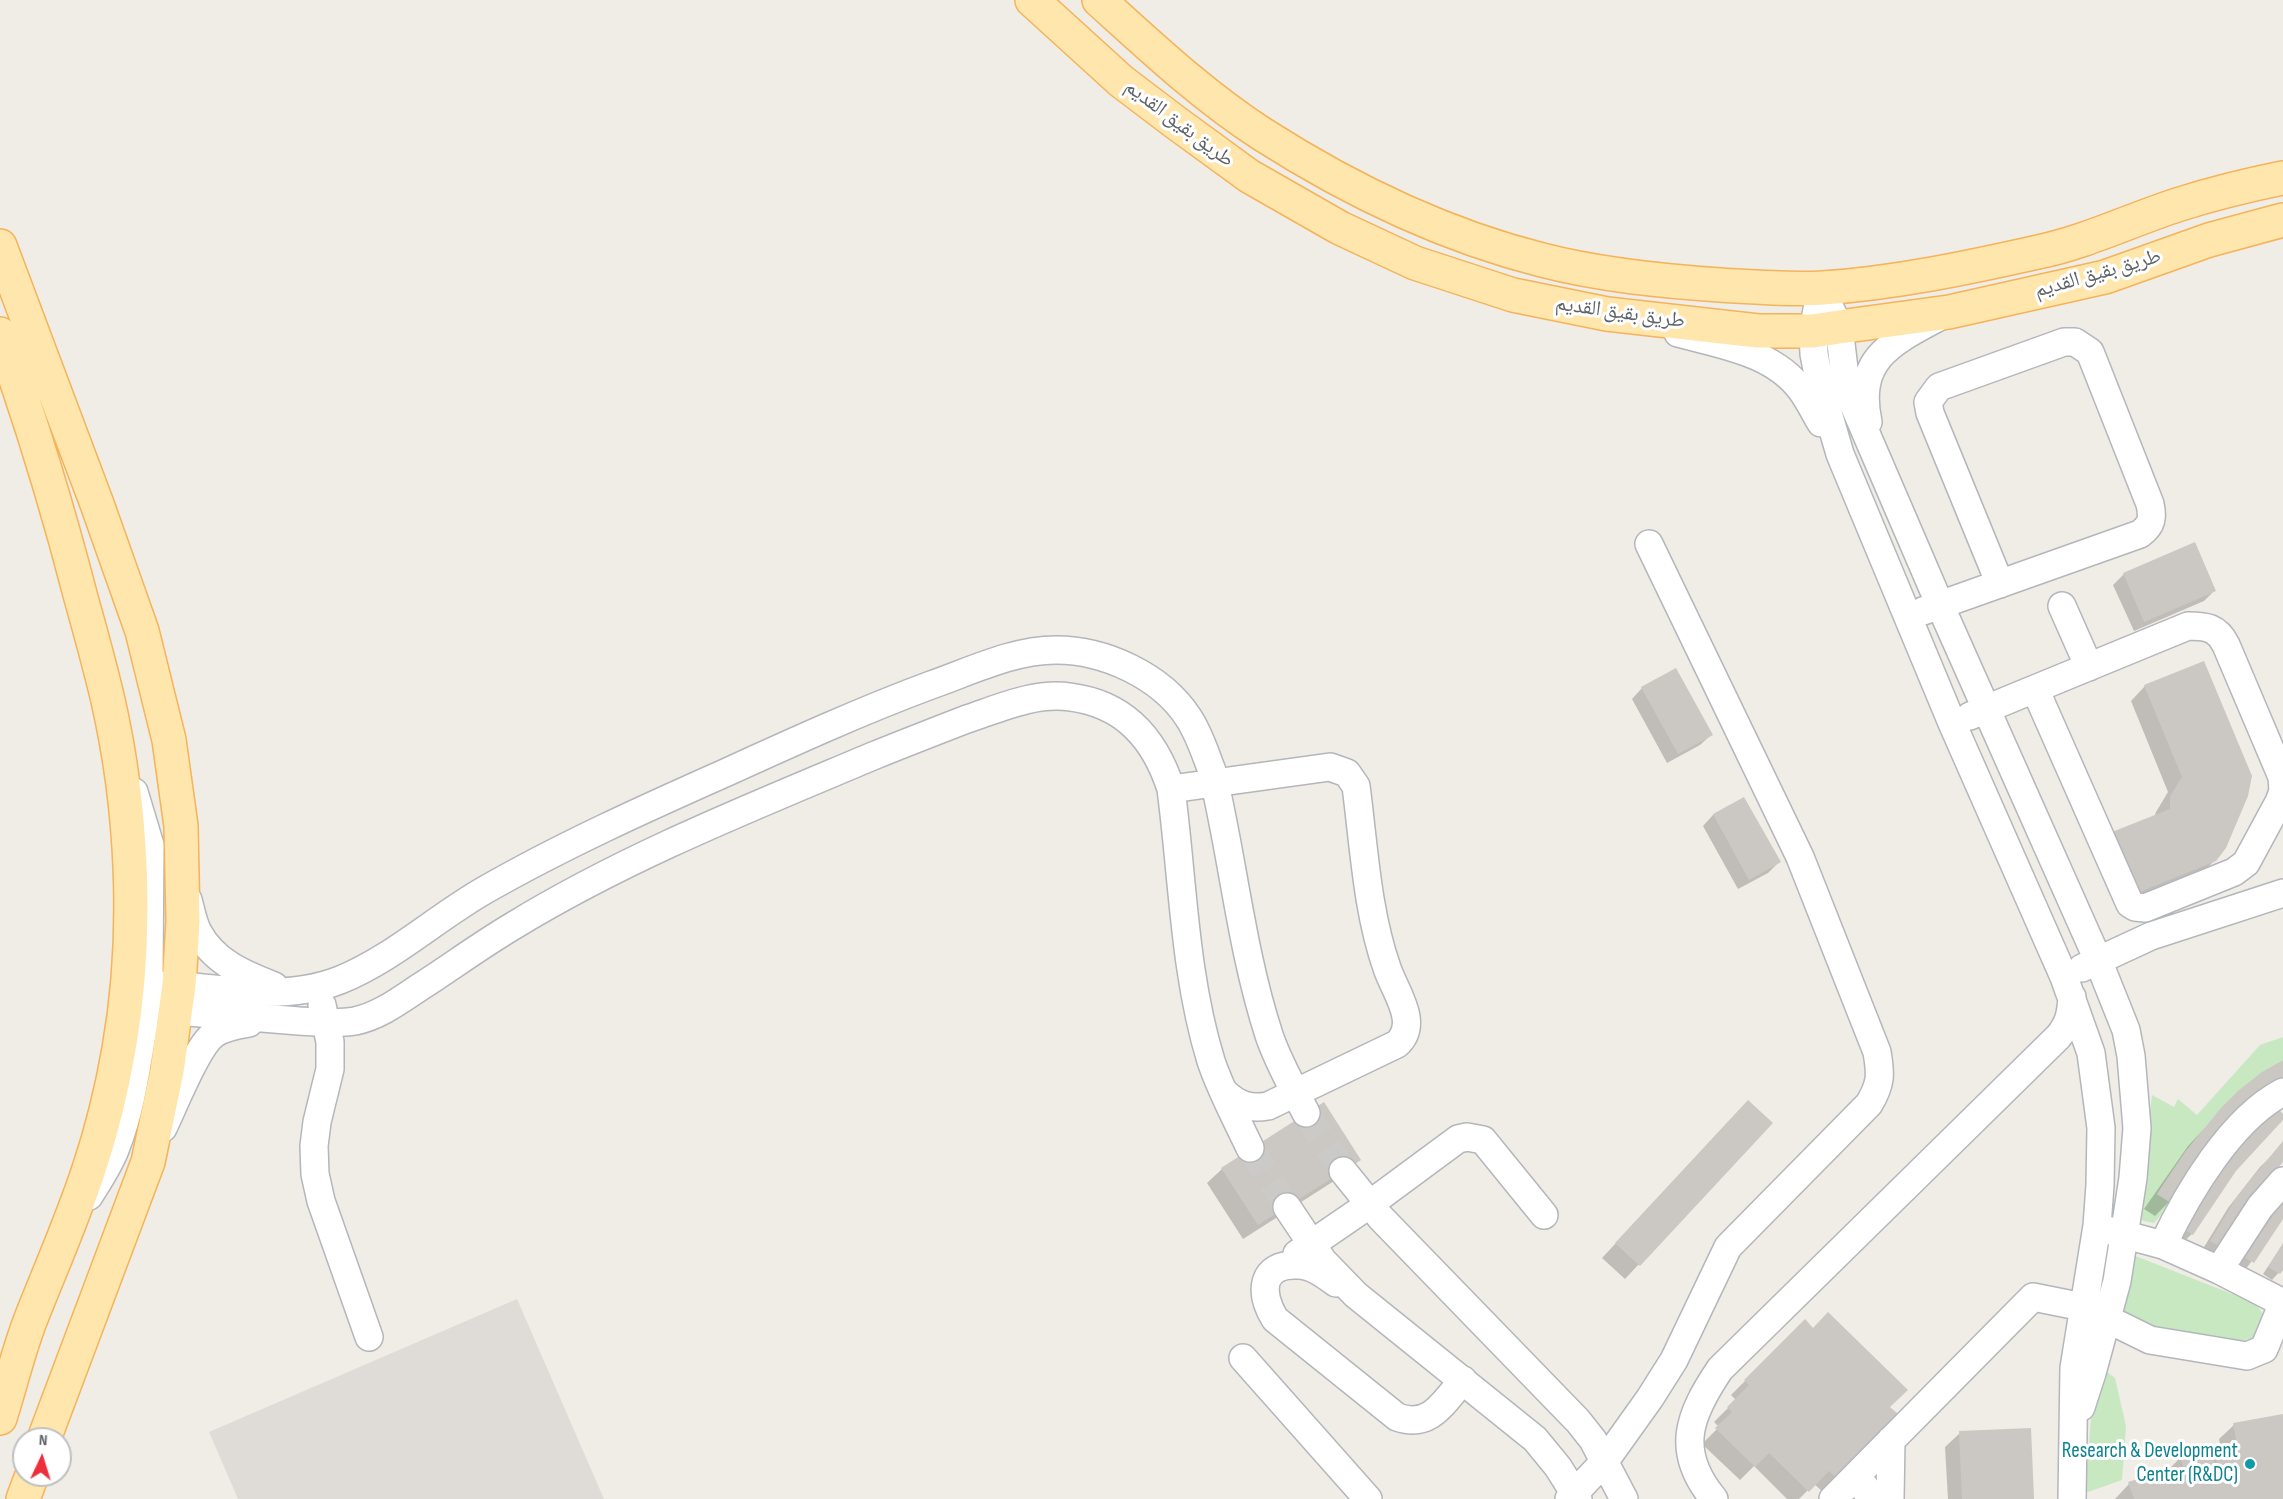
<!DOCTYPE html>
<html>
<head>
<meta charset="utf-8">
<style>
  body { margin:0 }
  #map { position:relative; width:2283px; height:1499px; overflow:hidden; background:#f0ece6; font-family:"Sofia Sans Condensed",sans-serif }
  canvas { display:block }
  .north { position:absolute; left:12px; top:1427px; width:60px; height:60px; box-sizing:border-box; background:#fff; border:2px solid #bec1c2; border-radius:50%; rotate:4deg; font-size:16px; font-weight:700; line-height:24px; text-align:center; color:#5d6367 }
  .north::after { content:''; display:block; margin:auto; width:21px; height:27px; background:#ee2e3b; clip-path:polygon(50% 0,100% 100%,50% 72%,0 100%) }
</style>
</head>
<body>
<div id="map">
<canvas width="2283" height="1499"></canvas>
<div class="north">N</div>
</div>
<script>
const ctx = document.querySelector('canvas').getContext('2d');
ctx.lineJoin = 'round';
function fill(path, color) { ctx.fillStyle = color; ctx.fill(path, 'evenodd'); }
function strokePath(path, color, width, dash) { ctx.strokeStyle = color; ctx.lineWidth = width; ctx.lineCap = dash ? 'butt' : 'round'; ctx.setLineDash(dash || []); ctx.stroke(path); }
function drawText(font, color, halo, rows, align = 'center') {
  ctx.font = font + ' "Sofia Sans Condensed","Noto Naskh Arabic",sans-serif'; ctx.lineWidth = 6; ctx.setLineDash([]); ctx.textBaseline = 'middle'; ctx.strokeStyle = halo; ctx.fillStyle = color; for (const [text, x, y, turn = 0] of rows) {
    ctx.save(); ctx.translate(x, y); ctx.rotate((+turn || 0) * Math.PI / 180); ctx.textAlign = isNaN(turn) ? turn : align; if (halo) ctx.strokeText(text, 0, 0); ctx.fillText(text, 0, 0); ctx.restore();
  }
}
fill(new Path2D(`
  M 517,1299 L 604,1499 L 238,1499 L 209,1432 Z`), '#dfdcd8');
fill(new Path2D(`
  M 2283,1037 L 2283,1060 C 2225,1093 2193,1140 2157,1194 L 2171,1203 L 2154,1223 L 2143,1221 L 2139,1211 L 2152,1095 L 2174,1107 L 2178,1099 L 2197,1115 L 2260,1045 Z
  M 2133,1255 L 2255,1303 L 2264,1315 L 2255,1338 L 2237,1341 L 2121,1320 Z
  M 2103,1369 L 2115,1378 L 2126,1426 L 2122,1480 L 2085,1493 L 2093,1393 Z`), '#c8e8c2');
fill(new Path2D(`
  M 2124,574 L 2214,591 L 2204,601 L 2134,631 L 2113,585 Z
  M 2145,686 L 2246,795 L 2215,860 L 2200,875 L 2122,906 L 2156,812 L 2168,792 L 2131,701 Z
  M 1642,688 L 1711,735 L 1700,745 L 1667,763 L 1632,699 Z
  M 1743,799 L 1779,862 L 1768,873 L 1738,889 L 1703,826 L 1713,815 Z
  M 2283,1062 L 2283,1086 L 2155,1216 L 2144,1209 L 2188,1146 L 2224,1107 Z
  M 1734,1116 L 1771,1123 L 1625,1279 L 1602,1258 Z
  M 2283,1116 L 2234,1170 L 2192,1234 L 2181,1244 L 2172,1238 Z
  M 2283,1145 L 2283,1161 L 2264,1183 L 2221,1247 L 2211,1258 L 2201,1252 L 2228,1208 L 2260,1167 Z
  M 1359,1160 L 1345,1174 L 1243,1239 L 1207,1183 L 1222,1169 Z
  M 2283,1217 L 2246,1269 L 2236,1263 Z
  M 2283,1244 L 2283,1268 L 2272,1280 L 2263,1274 Z
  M 1805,1321 L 1896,1416 L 1822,1491 L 1814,1484 L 1799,1499 L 1787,1499 L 1754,1466 L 1740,1480 L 1702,1444 L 1719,1427 L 1714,1422 L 1736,1400 L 1731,1395 Z
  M 2283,1416 L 2283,1499 L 2115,1499 L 2129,1484 L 2166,1472 L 2181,1457 L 2210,1455 L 2215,1450 L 2221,1449 L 2219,1439 L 2234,1425 Z
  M 1960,1433 L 2033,1499 L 1948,1499 L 1945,1447 Z`), '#0003');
fill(new Path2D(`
  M 2195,542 L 2216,591 L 2144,622 L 2123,573 Z
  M 2204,661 L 2252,776 L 2248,796 L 2226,848 L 2216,861 L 2137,893 L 2112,832 L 2170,809 L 2170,796 L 2182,777 L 2144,685 Z
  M 1676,668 L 1713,735 L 1678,754 L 1641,687 Z
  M 1744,797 L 1781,862 L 1749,880 L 1713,814 Z
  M 2283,1060 L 2283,1078 L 2271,1085 L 2171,1203 L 2157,1194 L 2185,1152 L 2220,1109 L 2238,1091 L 2262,1072 Z
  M 1748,1100 L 1773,1123 L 1640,1266 L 1615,1243 Z
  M 1324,1102 L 1361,1160 L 1258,1225 L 1221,1168 Z
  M 2276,1107 L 2283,1114 L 2283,1120 L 2236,1171 L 2193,1235 L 2181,1227 L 2224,1162 Z
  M 2283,1141 L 2283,1162 L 2265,1184 L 2222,1248 L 2210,1241 L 2238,1195 Z
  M 2283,1196 L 2283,1219 L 2254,1263 L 2242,1256 Z
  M 2283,1243 L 2283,1270 L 2280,1274 L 2268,1267 Z
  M 1828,1312 L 1908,1390 L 1890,1407 L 1899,1415 L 1837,1478 L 1829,1471 L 1809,1492 L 1769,1453 L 1755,1467 L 1715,1428 L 1732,1412 L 1727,1407 L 1749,1385 L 1744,1380 L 1805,1319 L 1813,1328 Z
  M 2283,1414 L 2283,1499 L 2134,1499 L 2128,1482 L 2176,1467 L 2178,1472 L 2184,1469 L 2180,1456 L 2209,1446 L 2220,1479 L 2214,1448 L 2237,1444 L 2233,1423 Z
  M 2031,1428 L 2034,1499 L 1962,1499 L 1959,1431 Z`), '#cbc7c2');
strokePath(new Path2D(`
  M 1306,1113 L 1343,1171
  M 1250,1148 L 1287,1207`), '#cbcac6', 27, [27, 14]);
const minor = new Path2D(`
  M 1821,288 L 1813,331 L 1814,354 L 1820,385 L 1840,454 L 1952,723 L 2064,977 L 2091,1053 L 2101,1128 L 2100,1185 L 2097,1226 L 2074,1368 L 2072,1499
  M 1831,310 L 1839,327 L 1845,377 L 1853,403 L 1940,605 L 2098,960 L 2126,1030 L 2131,1056 L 2137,1128 L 2133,1178 L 2117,1281 L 2092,1373 L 2081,1407
  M 1678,333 C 1722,345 1774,352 1802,391 C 1809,401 1815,413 1821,423
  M 1868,422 C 1855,360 1890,343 1937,318
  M 2062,606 L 2089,667
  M 1923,611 L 2140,534 C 2152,525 2153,518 2150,504 L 2090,352 L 2075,342 L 2064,342 L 1939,387 L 1928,402 L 1930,413 L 2000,584
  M 1970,716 L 1986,709 L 2188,626 C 2206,626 2217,627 2226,645 L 2282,777 L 2283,791 L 2279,802 L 2246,863 L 2234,872 L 2145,908 L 2135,907 L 2130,904 L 2035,689
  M 1171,789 L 1330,767 L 1347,773 L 1356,786 C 1364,847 1367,911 1387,968 C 1395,992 1420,1023 1397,1044 L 1268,1106 C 1250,1109 1239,1106 1225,1093
  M 134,792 L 150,845 L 149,973 L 151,986 L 157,999 L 163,1006 L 176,1011 C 217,1014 258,1018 299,1021 C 317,1022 337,1024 355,1021 C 379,1016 399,1001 420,987 C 451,967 481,945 513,926 C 626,857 752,807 873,756 C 905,743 936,731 967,719 C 1000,708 1035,692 1070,697 C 1125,704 1155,739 1171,789 C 1183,880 1184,973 1211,1061 C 1221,1091 1237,1120 1250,1148
  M 188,900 C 191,910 193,923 198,932 C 214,962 243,974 274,986
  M 2082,968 L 2151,936 L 2283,893
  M 322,1005 L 330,1042 L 330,1069 L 317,1122 L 314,1146 L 315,1174 L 321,1201 L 369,1337
  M 163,1128 C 174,1106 196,1047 214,1034 C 224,1027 237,1025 249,1023
  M 1343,1171 L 1381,1218 L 1578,1421 L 1593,1440 L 1624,1499
  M 89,1196 C 99,1180 110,1164 116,1147 C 135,1099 138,1047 149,998 C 155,990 161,986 170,984 C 225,990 287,1001 340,980 C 392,959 436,918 485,890 C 562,846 644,809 725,773 C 793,742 861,711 931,685 C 971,671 1013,650 1056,650 C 1105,650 1161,676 1188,717 C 1199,733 1205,753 1212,771 C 1233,858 1241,949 1269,1035 C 1278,1062 1293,1088 1306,1113
  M 1287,1207 L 1323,1261 L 1356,1295 L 1535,1439 L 1558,1467 L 1578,1499
  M 2107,1230 L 2163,1245 L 2219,1270 L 2283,1303
  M 2163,1245 C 2187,1194 2231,1119 2283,1092
  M 1297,1254 L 1370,1204 L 1458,1139 L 1467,1137 L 1483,1140 L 1544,1215
  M 2219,1270 L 2260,1207 L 2283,1181
  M 1336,1283 C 1325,1275 1312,1265 1298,1265 C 1260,1263 1259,1293 1275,1319 L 1397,1417 C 1430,1429 1443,1403 1463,1380
  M 1243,1358 L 1368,1499
  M 1848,1485 L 1853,1483 L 1865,1487 L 1870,1499
  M 1569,1499 L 1605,1461 L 1650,1398 L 1674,1360 L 1728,1247 L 1869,1104 C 1881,1084 1881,1075 1877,1052 L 1800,857 L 1649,544
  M 1714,1499 C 1674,1451 1689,1415 1720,1369 L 2058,1037 C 2069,1024 2071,1014 2072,997
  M 1833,1499 L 2033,1297 L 2083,1307 L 2150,1340 L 2247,1356 L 2264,1349 L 2283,1303
  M 1890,1499 L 1891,1440`);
const major = new Path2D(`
  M 1032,0 L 1121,81 L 1175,122 L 1249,176 L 1340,228 L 1415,263 L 1513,295 L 1607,314 L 1758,331 L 1813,331 L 1839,327 L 1949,312 L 2105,277 L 2209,240 L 2283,220
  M 1099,0 C 1151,47 1203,96 1262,134 C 1348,189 1443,235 1542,260 C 1600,275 1661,281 1720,285 C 1754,287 1789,290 1823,288 C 1895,283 1967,268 2038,252 C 2086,242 2131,220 2177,205 C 2212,194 2248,185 2283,178
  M 0,246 L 97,504 L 142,631 L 169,740 L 181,826 L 183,922 L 179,985 L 167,1071 L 148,1162 L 44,1439
  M 0,334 C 31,420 58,509 81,598 C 90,630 99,663 107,696 C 133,808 139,935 119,1049 C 112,1089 102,1130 89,1169 C 72,1221 50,1270 30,1321 C 18,1353 10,1386 0,1418
  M 23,1499 L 32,1475`);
strokePath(minor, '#b3b7bb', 30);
strokePath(major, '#f5b35a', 36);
strokePath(minor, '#fff', 27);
strokePath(major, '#ffe6ac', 33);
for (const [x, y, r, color] of [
  [2250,1464,6,"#0f9aa8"]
]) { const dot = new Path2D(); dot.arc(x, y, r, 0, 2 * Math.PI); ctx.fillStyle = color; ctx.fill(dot); strokePath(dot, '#fff', 2); }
drawText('21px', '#5d6367', '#fff', [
  ["طريق بقيق القديم",1179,124,37],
  ["طريق بقيق القديم",2098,274,-16],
  ["طريق بقيق القديم",1620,313,8]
]);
drawText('21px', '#0d838f', '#fff', [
  ["Research & Development",2238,1452],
  ["Center (R&DC)",2238,1476]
], 'right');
</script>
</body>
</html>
